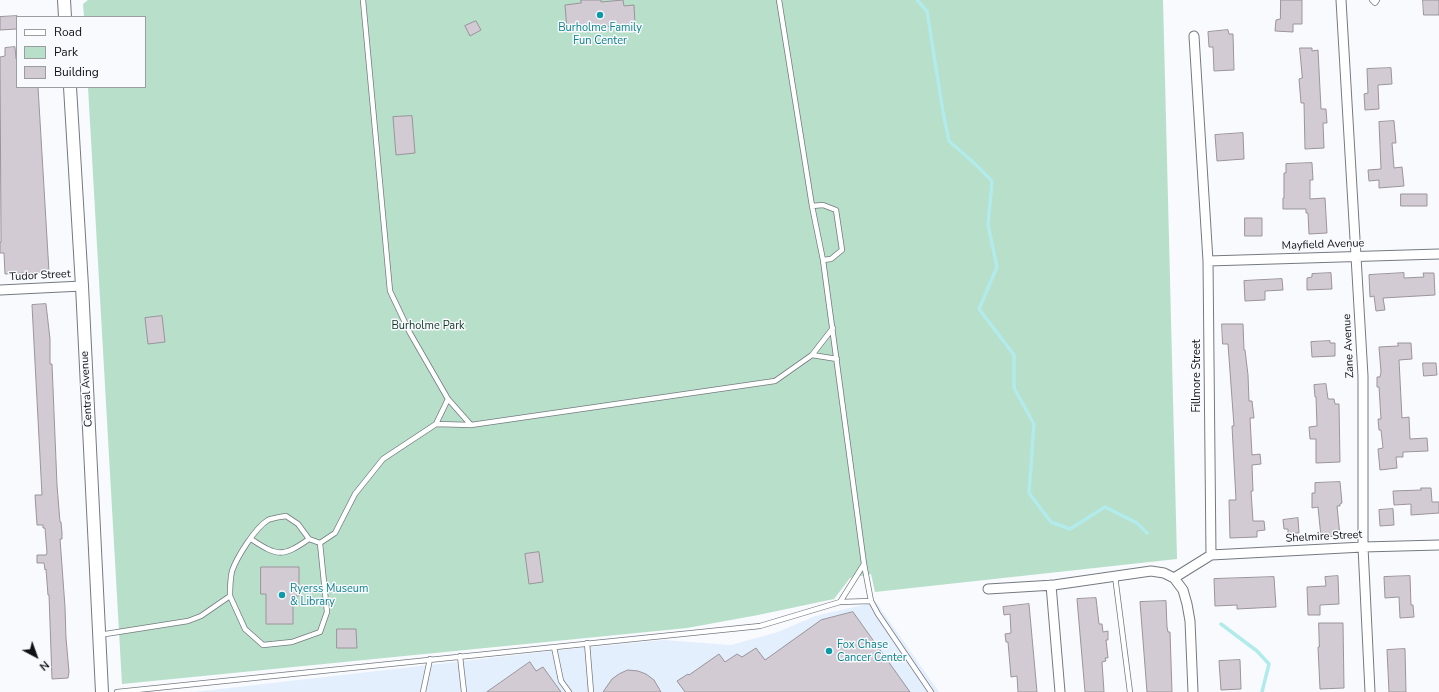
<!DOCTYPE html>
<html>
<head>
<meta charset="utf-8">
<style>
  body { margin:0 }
  #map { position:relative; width:1439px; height:692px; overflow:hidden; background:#f8fafe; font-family:"Nunito Sans",sans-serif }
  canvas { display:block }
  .legend { position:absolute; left:16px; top:16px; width:130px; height:72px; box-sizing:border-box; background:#f8fafe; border:1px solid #9b9da0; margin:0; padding:5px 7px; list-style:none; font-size:12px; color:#0f1114 }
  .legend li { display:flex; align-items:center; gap:8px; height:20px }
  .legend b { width:20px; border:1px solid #9b9da0 }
  .north { position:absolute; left:16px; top:636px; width:40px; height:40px; -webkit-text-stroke:3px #f8fafe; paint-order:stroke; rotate:139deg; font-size:11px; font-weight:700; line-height:16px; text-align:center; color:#0f1114 }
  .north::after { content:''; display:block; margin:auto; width:14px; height:18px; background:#0f1114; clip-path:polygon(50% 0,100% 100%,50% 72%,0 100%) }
</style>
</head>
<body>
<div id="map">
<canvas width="1439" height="692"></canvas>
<ul class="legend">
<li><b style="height:5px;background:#fff"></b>Road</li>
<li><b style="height:11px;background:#b7dfc9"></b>Park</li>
<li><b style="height:11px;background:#d2cbd3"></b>Building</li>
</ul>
<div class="north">N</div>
</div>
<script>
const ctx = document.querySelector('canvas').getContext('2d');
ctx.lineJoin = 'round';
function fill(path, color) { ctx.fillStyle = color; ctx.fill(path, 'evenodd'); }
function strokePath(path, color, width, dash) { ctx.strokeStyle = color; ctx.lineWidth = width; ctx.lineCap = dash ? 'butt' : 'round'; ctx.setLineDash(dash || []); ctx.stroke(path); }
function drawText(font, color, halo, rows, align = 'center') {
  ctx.font = font + ' "Nunito Sans",sans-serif'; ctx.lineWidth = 3; ctx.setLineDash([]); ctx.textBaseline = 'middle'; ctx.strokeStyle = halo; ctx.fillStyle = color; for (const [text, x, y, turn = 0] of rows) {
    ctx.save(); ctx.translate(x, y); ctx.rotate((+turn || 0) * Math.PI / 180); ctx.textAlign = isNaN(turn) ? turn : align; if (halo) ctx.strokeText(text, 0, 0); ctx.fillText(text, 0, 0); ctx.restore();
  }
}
fill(new Path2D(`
  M 876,602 L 939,692 L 194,692 L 560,650 L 664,640 L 731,645 L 778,632 L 815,616 Z`), '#e3effd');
fill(new Path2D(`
  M 88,0 L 1163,0 L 1177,559 L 875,592 L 871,574 L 850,578 L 834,599 L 758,615 L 687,628 L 122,684 L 88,87 L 145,87 L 145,17 L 84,17 L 83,4 Z`), '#b7dfc9');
strokePath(new Path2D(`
  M 917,0 L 927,11 L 943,112 L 949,141 L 974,163 L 992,181 L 988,225 L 997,267 L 979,309 L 1014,355 L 1014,388 L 1034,424 L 1029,493 L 1051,522 L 1070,529 L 1105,507 L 1137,523 L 1147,533
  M 1221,624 L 1257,651 L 1269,664 L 1262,692`), '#b2ebeb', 3.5);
const building = new Path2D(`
  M 581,0 L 601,0 L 601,2 L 623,0 L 624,6 L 634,5 L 635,24 L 567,30 L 565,5 L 581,3 Z
  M 1281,0 L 1302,0 L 1302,24 L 1293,24 L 1293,32 L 1275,31 L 1276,20 L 1280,19 Z
  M 1423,0 L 1439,0 L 1439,15 L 1424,15 Z
  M 17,16 L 17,29 L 0,30 L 0,17 Z
  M 476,21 L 481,30 L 470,36 L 465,26 Z
  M 1228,30 L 1229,34 L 1233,34 L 1234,70 L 1214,71 L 1213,47 L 1209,47 L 1208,32 Z
  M 15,47 L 16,59 L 17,59 L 17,87 L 38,87 L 49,272 L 45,272 L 5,274 L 4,253 L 0,253 L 0,242 L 1,242 L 0,57 L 5,56 L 5,48 Z
  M 1300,48 L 1312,48 L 1312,51 L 1318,50 L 1321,109 L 1326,109 L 1327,123 L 1323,123 L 1324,148 L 1305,149 L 1304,103 L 1301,103 L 1299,79 L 1302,78 Z
  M 1391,68 L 1392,84 L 1378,85 L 1379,109 L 1365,110 L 1364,94 L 1368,93 L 1367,69 Z
  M 412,116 L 415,153 L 396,155 L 393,117 Z
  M 1394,121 L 1396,143 L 1392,143 L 1394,168 L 1402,167 L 1404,186 L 1379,188 L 1379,180 L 1369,181 L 1368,170 L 1381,169 L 1379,122 Z
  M 1243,133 L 1244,159 L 1217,161 L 1215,135 Z
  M 1312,163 L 1313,180 L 1310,180 L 1310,199 L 1325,198 L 1327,233 L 1309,234 L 1308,213 L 1306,213 L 1306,209 L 1283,209 L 1283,198 L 1284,198 L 1284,173 L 1286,173 L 1286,164 Z
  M 1401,194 L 1427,194 L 1427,206 L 1401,206 Z
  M 1245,218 L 1262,218 L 1262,236 L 1245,236 Z
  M 1331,273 L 1332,289 L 1307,290 L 1307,278 L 1312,277 L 1312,274 Z
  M 1404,273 L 1404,278 L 1424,277 L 1423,273 L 1434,273 L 1435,295 L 1383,298 L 1385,310 L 1376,311 L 1374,296 L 1370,297 L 1369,275 Z
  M 1282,279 L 1283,290 L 1265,291 L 1265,300 L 1245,301 L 1244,281 Z
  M 46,304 L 50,339 L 50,364 L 52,364 L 57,485 L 60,522 L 61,522 L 62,533 L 62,539 L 60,539 L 65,607 L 66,638 L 69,672 L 68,678 L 52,679 L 49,595 L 48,595 L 46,569 L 45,570 L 44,563 L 37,563 L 37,555 L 46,555 L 47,553 L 45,528 L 43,528 L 43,525 L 37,525 L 35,495 L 42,495 L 32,305 Z
  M 162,316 L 165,342 L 148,344 L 145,318 Z
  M 1222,324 L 1243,324 L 1244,350 L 1245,350 L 1248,375 L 1249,401 L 1252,401 L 1254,418 L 1250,418 L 1252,455 L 1260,454 L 1261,464 L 1252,465 L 1253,491 L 1251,491 L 1253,521 L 1264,521 L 1265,530 L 1257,531 L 1257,537 L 1230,538 L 1229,500 L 1236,500 L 1232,426 L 1234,426 L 1228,344 L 1223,344 Z
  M 1330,341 L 1330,343 L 1335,343 L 1335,356 L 1312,357 L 1311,342 Z
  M 1398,343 L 1411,343 L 1412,359 L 1399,360 L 1402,418 L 1409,417 L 1410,439 L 1427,438 L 1428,451 L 1403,452 L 1403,457 L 1396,457 L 1397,468 L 1380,470 L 1378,449 L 1383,448 L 1381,430 L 1379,430 L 1378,419 L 1381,419 L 1379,387 L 1377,387 L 1377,377 L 1380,377 L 1381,372 L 1379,347 L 1398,346 Z
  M 1423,363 L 1436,363 L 1437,375 L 1424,376 Z
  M 1326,384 L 1328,399 L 1334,399 L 1335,404 L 1339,404 L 1340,462 L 1316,463 L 1316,439 L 1310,439 L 1309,427 L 1317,426 L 1316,397 L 1315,397 L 1314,385 Z
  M 1340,482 L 1342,503 L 1340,504 L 1340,506 L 1337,506 L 1340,536 L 1321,537 L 1318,507 L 1312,508 L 1312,493 L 1315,493 L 1315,483 Z
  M 1421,488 L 1431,488 L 1432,502 L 1439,502 L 1439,513 L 1411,515 L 1411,504 L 1394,505 L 1393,491 L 1421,490 Z
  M 1393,509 L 1394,525 L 1380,526 L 1379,510 Z
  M 1298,518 L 1299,533 L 1288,533 L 1288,529 L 1284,529 L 1283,520 Z
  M 539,552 L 543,582 L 529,584 L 525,554 Z
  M 261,567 L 299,567 L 299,596 L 293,596 L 293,624 L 266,624 L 266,594 L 261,594 Z
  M 1338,576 L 1339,604 L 1320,605 L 1320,615 L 1308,615 L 1307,587 L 1326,586 L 1325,577 Z
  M 1410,576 L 1411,605 L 1413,605 L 1414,617 L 1400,618 L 1399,597 L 1385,598 L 1384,577 Z
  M 1274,577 L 1276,607 L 1237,609 L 1237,605 L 1215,606 L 1214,579 Z
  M 1096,598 L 1099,624 L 1102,624 L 1103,632 L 1108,631 L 1108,640 L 1106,640 L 1108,658 L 1105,658 L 1106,661 L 1102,662 L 1104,692 L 1085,692 L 1077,599 Z
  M 1166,601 L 1167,627 L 1168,632 L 1170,632 L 1172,692 L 1147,692 L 1140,602 Z
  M 1029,604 L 1037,692 L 1018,692 L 1017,676 L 1011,677 L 1008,642 L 1006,642 L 1005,634 L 1011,633 L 1010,614 L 1004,615 L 1003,607 Z
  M 853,612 L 910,692 L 685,692 L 677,681 L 688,674 L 689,675 L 719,654 L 725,662 L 737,654 L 742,657 L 756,648 L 765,660 L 821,620 Z
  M 1319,623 L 1343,623 L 1344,688 L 1320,689 L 1318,647 L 1319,647 Z
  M 337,629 L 356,629 L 357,648 L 337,648 Z
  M 1405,649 L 1406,692 L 1389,692 L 1387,650 Z
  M 1240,660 L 1241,689 L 1221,690 L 1219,661 Z
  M 530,662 L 536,671 L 543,667 L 561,692 L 487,692 Z
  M 628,670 L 638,671 L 646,674 L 654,680 L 661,692 L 603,692 L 612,679 L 619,674 Z`);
fill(building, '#d2cbd3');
strokePath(building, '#9b949b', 1);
const lane = new Path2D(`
  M 363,0 L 390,291 L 410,333 L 448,399 L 471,425
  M 779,0 L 812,206 L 823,260 L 864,564 L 871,601 L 878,614 L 931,692
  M 1372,0 L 1375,3 L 1377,0
  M 812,206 L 823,205 L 836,210 L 842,250 L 831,259 L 823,260
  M 812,355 L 833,328
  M 436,424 L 448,399
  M 251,539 C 278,557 283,557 309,539
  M 320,543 L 335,533 L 355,494 L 383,459 L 436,424 L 471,425 L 775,381 L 812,355 L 837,359
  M 1115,576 L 1130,692
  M 840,602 L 864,564
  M 99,635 L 188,621 L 201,616 L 230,596 L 245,629 L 263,645 L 292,642 L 320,632 L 327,612 L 320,543 L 309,539 L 298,524 L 286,516 C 280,517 272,518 268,520 C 255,528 237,557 232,571 C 230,580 230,588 230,596
  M 587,643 L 591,692
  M 554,647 L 561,681 L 569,692
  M 460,656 L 464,692
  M 117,692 L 760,626 L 840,602 L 871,601
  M 423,692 L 430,659`);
const street = new Path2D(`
  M 1341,0 L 1363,376 L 1363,547 L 1370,692
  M 1208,261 L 1439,254
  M 0,290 L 82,286
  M 1211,555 L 1363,547 L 1439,545
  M 1051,585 L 1060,692
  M 988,589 L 1054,585 L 1151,571 L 1164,573 L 1174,578
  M 1193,692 L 1190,621 L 1187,604 L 1183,590 L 1174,578 L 1211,555 L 1208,261 L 1194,36`);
const secondary = new Path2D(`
  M 64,0 L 65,17
  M 70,87 L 82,286 L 102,692`);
strokePath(lane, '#757a81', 6);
strokePath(street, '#757a81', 11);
strokePath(secondary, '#757a81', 14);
strokePath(lane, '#fff', 4.5);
strokePath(street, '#fff', 9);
strokePath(secondary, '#fff', 12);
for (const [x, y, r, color] of [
  [600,15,4,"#0f9aa8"],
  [282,595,4,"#0f9aa8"],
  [829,651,4,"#0f9aa8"]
]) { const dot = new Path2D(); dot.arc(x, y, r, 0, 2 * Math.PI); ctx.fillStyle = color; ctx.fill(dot); strokePath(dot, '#f8fafe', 1.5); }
drawText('11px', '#0d838f', '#f8fafe', [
  ["Burholme Family",600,28,"center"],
  ["Fun Center",600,41,"center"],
  ["Ryerss Museum",290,589],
  ["& Library",290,602],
  ["Fox Chase",837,645],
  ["Cancer Center",837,658]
], 'left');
drawText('11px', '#0f1114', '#f8fafe', [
  ["Mayfield Avenue",1323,245,-2],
  ["Tudor Street",40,276,-3],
  ["Zane Avenue",1349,346,-93],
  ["Fillmore Street",1197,376,-90],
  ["Central Avenue",87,389,-93],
  ["Shelmire Street",1324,537,-3]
]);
drawText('11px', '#123726', '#f8fafe', [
  ["Burholme Park",428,326]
]);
</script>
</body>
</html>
